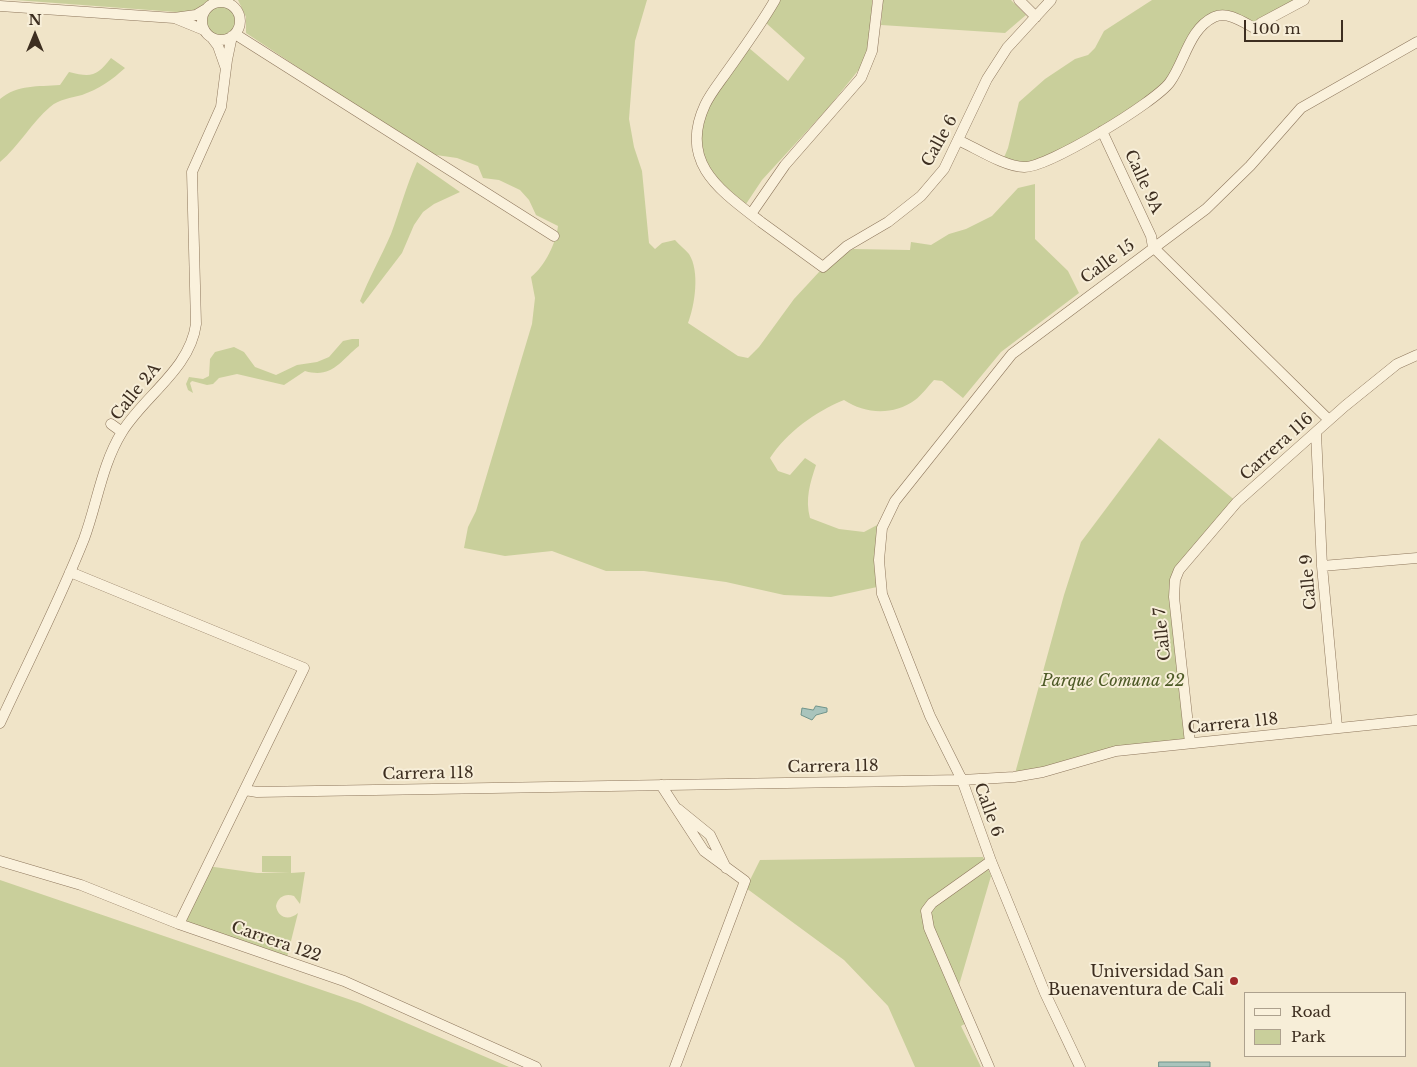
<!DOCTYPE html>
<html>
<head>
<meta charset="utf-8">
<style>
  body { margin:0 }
  #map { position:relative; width:1417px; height:1067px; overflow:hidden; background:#f0e4c8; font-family:"Libre Baskerville",serif }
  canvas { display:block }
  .legend { position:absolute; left:1244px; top:992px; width:162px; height:65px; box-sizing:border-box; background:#f7eed8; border:1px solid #ada18e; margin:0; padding:6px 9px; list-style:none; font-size:15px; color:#3d2e20 }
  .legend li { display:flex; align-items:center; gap:10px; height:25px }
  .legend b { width:25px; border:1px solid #ada18e }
  .north { position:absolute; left:10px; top:10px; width:50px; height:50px; -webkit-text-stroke:4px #f7eed8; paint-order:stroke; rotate:0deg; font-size:14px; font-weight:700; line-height:20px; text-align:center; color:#3d2e20 }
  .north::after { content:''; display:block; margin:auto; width:18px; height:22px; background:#3d2e20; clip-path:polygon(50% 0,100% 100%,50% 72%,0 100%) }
  .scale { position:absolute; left:1244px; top:20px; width:99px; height:22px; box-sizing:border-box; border:2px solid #3d2e20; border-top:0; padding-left:6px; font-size:15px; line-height:18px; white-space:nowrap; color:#3d2e20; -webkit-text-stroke:4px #f7eed8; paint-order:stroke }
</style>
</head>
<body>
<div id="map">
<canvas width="1417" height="1067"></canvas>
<ul class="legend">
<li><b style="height:6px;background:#faf1dc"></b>Road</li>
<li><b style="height:14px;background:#c9cf9b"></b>Park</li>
</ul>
<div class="north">N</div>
<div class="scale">100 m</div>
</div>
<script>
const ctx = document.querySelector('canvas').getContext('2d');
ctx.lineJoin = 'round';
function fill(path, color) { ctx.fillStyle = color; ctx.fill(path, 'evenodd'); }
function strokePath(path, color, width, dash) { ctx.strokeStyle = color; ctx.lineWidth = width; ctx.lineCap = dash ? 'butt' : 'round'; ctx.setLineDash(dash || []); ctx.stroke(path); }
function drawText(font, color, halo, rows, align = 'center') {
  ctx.font = font + ' "Libre Baskerville",serif'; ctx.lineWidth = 4; ctx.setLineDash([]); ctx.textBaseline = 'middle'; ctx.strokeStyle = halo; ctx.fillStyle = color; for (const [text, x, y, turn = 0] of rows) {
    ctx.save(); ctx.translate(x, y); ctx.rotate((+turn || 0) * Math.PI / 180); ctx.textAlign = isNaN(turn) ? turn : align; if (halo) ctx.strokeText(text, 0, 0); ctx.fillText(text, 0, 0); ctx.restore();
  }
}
fill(new Path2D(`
  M 15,0 L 211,0 L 190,13 Z
  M 238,0 L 647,0 L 635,41 L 629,119 L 634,147 L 642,171 L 649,243 L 655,249 L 662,243 L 675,240 C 679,245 685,249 689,254 C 700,271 695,305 688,323 L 738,356 L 748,358 L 759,347 L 794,299 L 819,272 L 839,257 L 853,249 L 910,250 L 911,242 L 931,245 L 949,234 L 966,229 L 992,216 L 1018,188 L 1035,184 L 1035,239 L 1068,271 L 1079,293 L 1001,352 L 963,398 L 942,381 L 934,380 C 928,386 922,395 915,400 C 893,416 865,414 844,400 C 815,412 787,432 770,458 L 778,471 L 790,475 L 805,458 L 816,465 C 810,483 805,499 810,518 L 839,529 L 864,532 L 879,524 L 874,563 L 877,587 L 831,597 L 784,595 L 726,582 L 644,571 L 606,571 L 552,551 L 505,556 L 464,548 L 468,527 L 476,511 L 532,324 L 535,298 L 531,277 C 545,266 556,243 558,226 L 536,215 L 529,200 L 520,190 L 499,180 L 483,178 L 478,166 L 457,158 L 429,154 L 246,33 L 246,17 Z
  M 780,0 L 872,0 L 872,25 L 865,62 L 828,108 L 762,180 L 746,204 C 731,191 712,178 704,160 C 686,119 728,78 749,48 L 788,81 L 805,58 L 766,23 Z
  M 883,0 L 1011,0 L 1026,15 L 1005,33 L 881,25 Z
  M 1152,0 L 1304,0 L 1256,29 L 1232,16 L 1199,27 L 1160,91 L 1037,166 L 1003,160 L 1008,148 L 1019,102 L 1045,79 L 1075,59 L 1088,55 L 1095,48 L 1104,31 Z
  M202 21a19 19 0 1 1 38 0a19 19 0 1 1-38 0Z
  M 111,58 L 125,68 C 112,80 99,89 82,95 C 71,98 59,99 50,107 C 32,122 19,146 0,162 L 0,99 C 18,84 38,87 60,85 L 69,72 C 92,78 97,76 111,58 Z
  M 417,162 L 460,192 L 434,204 L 423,212 L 414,225 L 402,253 L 363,304 L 360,301 C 369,278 381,257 391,234 C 400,210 406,186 417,162 Z
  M 352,339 L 359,339 L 359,346 C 340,361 332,379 305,371 L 284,385 L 237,374 L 219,378 L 213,384 L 207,385 L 192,381 L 190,383 L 193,393 L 188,390 L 186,384 L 189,377 L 203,379 L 209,376 L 210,359 L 215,352 L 234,347 L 244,352 L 255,367 L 276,375 L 297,365 L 317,362 L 329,357 L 343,341 Z
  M 1159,438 L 1237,502 L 1175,580 L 1190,743 L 1116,751 L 1014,777 L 1064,595 L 1081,542 Z
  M 262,856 L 291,856 L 291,873 L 305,872 L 300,904 L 294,896 C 285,893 278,897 276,906 C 278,918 289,921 298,913 L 286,961 L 179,924 L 207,866 L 257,873 L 290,873 L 262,872 Z
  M 983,857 L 991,876 L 957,992 L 970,1021 L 961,1026 L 981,1067 L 915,1067 L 888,1006 L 844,960 L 746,888 L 760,860 Z
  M 0,880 L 360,1003 L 509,1067 L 0,1067 Z`), '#c9cf9b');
const water = new Path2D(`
  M 816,706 L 827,708 L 827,712 L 816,715 L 812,720 L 801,715 L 802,708 L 813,710 Z
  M 1159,1062 L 1210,1062 L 1210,1067 L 1159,1067 Z`);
fill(water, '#a9c4bc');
strokePath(water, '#6f938a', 1);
const minor = new Path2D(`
  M 775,0 C 760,26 743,49 726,73 C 719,83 710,94 705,105 C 678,163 721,191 761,222 C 782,237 802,252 823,267 L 847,246 L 888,222 L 921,196 L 944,169 L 987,79 L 1007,48 L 1051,0
  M 1019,0 L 1036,17
  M202 21a19 19 0 1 1 38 0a19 19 0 1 1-38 0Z
  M 0,6 L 174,18 L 196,15 L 206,9
  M 177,19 L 204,30
  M 235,34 L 554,236
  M 212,38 L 218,46 L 225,66
  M 1102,131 L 1151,236 L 1153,247
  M 958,140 C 976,148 1005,167 1024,167 C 1047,168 1156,102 1170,82 C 1185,61 1189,29 1214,17 C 1228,11 1243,22 1256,29 L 1261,23 L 1304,0
  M 751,214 L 785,165 L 861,78 L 872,51 L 878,0
  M 1153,247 L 1329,420
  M 111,424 L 122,432
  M 1316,433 L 1322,566 L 1337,727
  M 1322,566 L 1417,558
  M 70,572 L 304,668 L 179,924
  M 0,723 C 28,662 59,602 84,539 C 97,504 102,464 122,432 C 145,395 190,369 196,324 L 192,172 L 221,107 L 227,60 L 232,36
  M 1190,743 L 1174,597 L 1175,580 L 1179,570 L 1237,502 L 1345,406 L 1397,364 L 1417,355
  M 661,785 L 704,851 L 745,881 L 675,1067
  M 245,790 L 257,792 L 962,780 L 1014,777 L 1043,772 L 1116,751 L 1417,720
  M 678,809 L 710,835 L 726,868
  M 0,861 L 81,885 L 179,924 L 344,981 L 536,1067
  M 989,1067 L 929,928 L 926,911 L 932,903 L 991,861
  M 1080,1067 L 1045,993 L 991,861 L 962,780 L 930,716 L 882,594 L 879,560 L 882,528 L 895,501 L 1012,354 L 1206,209 L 1250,166 L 1301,108 L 1417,42`);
strokePath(minor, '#8d765c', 11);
strokePath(minor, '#faf1dc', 10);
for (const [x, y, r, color] of [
  [1234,981,5,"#9e2a2b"]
]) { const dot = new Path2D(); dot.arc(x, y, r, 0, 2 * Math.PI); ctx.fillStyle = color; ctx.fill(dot); strokePath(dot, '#f7eed8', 2); }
drawText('16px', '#3d2e20', '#f7eed8', [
  ["Calle 6",940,141,-61],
  ["Calle 9A",1143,182,65],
  ["Calle 15",1108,262,-36],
  ["Calle 2A",136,392,-51],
  ["Carrera 116",1277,447,-42],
  ["Calle 9",1309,582,-95],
  ["Calle 7",1163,634,-96],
  ["Carrera 118",1233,724,-6],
  ["Carrera 118",833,767,-1],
  ["Carrera 118",428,774,-1],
  ["Calle 6",988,810,70],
  ["Carrera 122",276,942,19]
]);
drawText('italic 16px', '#4d5a26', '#f7eed8', [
  ["Parque Comuna 22",1113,681]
]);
drawText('16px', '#3d2e20', '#f7eed8', [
  ["Universidad San",1224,972],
  ["Buenaventura de Cali",1224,990]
], 'right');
</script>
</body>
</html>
